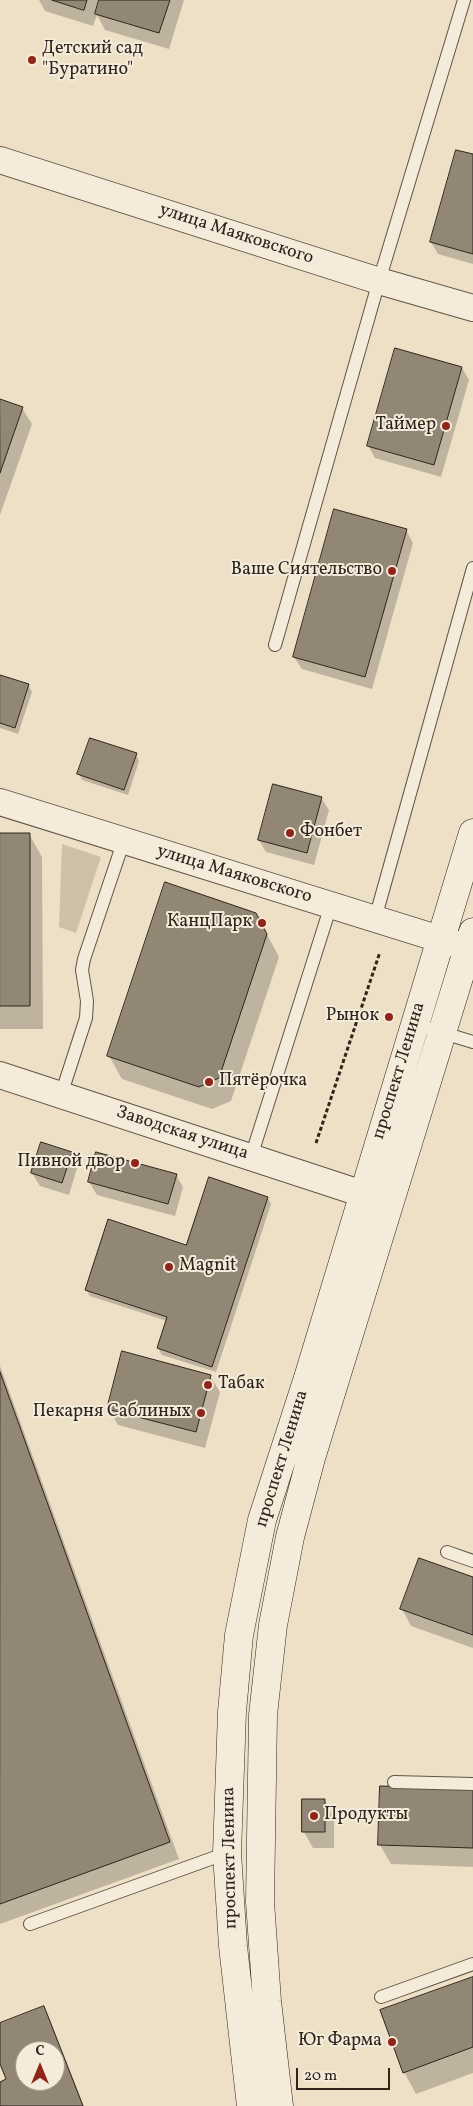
<!DOCTYPE html>
<html>
<head>
<meta charset="utf-8">
<style>
  body { margin:0 }
  #map { position:relative; width:473px; height:2106px; overflow:hidden; background:#eee0c6; font-family:Vollkorn,serif }
  canvas { display:block }
  .north { position:absolute; left:15px; top:2041px; width:50px; height:50px; box-sizing:border-box; background:#f4ebda; border:1px solid #a59c8e; border-radius:50%; rotate:0deg; font-size:14px; font-weight:700; line-height:20px; text-align:center; color:#2f251d }
  .north::after { content:''; display:block; margin:auto; width:18px; height:22px; background:#8f2418; clip-path:polygon(50% 0,100% 100%,50% 72%,0 100%) }
  .scale { position:absolute; left:296px; top:2068px; width:94px; height:22px; box-sizing:border-box; border:2px solid #2f251d; border-top:0; padding-left:6px; font-size:15px; line-height:18px; white-space:nowrap; color:#2f251d; -webkit-text-stroke:4px #f4ebda; paint-order:stroke }
</style>
</head>
<body>
<div id="map">
<canvas width="473" height="2106"></canvas>
<div class="north">С</div>
<div class="scale">20 m</div>
</div>
<script>
const ctx = document.querySelector('canvas').getContext('2d');
ctx.lineJoin = 'round';
function fill(path, color) { ctx.fillStyle = color; ctx.fill(path, 'evenodd'); }
function strokePath(path, color, width, dash) { ctx.strokeStyle = color; ctx.lineWidth = width; ctx.lineCap = dash ? 'butt' : 'round'; ctx.setLineDash(dash || []); ctx.stroke(path); }
function drawText(font, color, halo, rows, align = 'center') {
  ctx.font = font + ' Vollkorn,serif'; ctx.lineWidth = 4; ctx.setLineDash([]); ctx.textBaseline = 'middle'; ctx.strokeStyle = halo; ctx.fillStyle = color; for (const [text, x, y, turn = 0] of rows) {
    ctx.save(); ctx.translate(x, y); ctx.rotate((+turn || 0) * Math.PI / 180); ctx.textAlign = isNaN(turn) ? turn : align; if (halo) ctx.strokeText(text, 0, 0); ctx.fillText(text, 0, 0); ctx.restore();
  }
}
fill(new Path2D(`
  M 62,844 L 101,857 L 76,933 L 59,927 Z`), '#cec0a9');
fill(new Path2D(`
  M 39,0 L 184,0 L 169,49 L 105,30 L 97,15 L 93,26 L 45,11 Z
  M 473,156 L 473,264 L 438,254 L 431,242 Z
  M 462,368 L 469,380 L 441,477 L 375,458 L 368,445 Z
  M 0,400 L 22,408 L 32,424 L 0,515 Z
  M 406,530 L 413,543 L 372,689 L 302,669 L 294,657 Z
  M 0,676 L 28,685 L 32,692 L 18,734 L 0,728 Z
  M 136,754 L 139,761 L 128,795 L 82,780 L 79,774 Z
  M 321,798 L 329,810 L 314,865 L 266,852 L 259,840 Z
  M 0,834 L 29,834 L 42,857 L 43,1029 L 0,1029 Z
  M 256,914 L 279,957 L 231,1101 L 212,1109 L 122,1079 L 109,1056 Z
  M 71,1153 L 78,1165 L 69,1195 L 40,1186 L 32,1173 Z
  M 176,1175 L 183,1187 L 175,1216 L 97,1195 L 89,1182 Z
  M 268,1198 L 271,1204 L 216,1372 L 162,1355 L 158,1348 L 167,1321 L 90,1296 L 86,1290 L 187,1246 Z
  M 0,1366 L 179,1859 L 0,1924 Z
  M 210,1376 L 220,1392 L 205,1448 L 118,1425 L 108,1408 Z
  M 473,1579 L 473,1648 L 411,1626 L 402,1609 Z
  M 473,1790 L 473,1867 L 391,1864 L 380,1845 Z
  M 324,1800 L 334,1817 L 334,1848 L 313,1848 L 304,1832 Z
  M 473,1979 L 473,2073 L 416,2094 L 404,2072 Z
  M 43,2008 L 50,2020 L 84,2106 L 0,2106 L 0,2083 L 8,2080 L 0,2060 L 0,2024 ZM 25,2051 L 55,2051 L 55,2081 L 25,2081 Z`), '#0003');
const building = new Path2D(`
  M 52,0 L 87,0 L 84,10 Z
  M 99,0 L 170,0 L 159,33 L 95,14 Z
  M 456,150 L 473,154 L 473,254 L 430,242 Z
  M 395,348 L 462,367 L 434,465 L 367,446 Z
  M 0,399 L 23,407 L 0,473 Z
  M 334,509 L 407,529 L 365,677 L 293,657 Z
  M 0,675 L 29,684 L 15,728 L 0,723 Z
  M 90,738 L 137,753 L 124,790 L 77,774 Z
  M 273,784 L 322,797 L 307,853 L 258,840 Z
  M 0,833 L 30,833 L 30,1006 L 0,1006 Z
  M 165,882 L 256,913 L 267,934 L 219,1078 L 199,1087 L 107,1056 Z
  M 41,1142 L 72,1152 L 62,1183 L 31,1173 Z
  M 96,1152 L 177,1174 L 168,1204 L 88,1182 Z
  M 209,1177 L 268,1197 L 212,1367 L 157,1348 L 167,1317 L 85,1290 L 108,1219 L 186,1245 Z
  M 122,1351 L 211,1375 L 196,1432 L 107,1409 Z
  M 0,1372 L 170,1842 L 0,1904 Z
  M 419,1558 L 473,1577 L 473,1635 L 400,1609 Z
  M 380,1786 L 473,1789 L 473,1848 L 378,1845 Z
  M 302,1799 L 325,1799 L 325,1832 L 302,1832 Z
  M 473,1977 L 473,2047 L 403,2073 L 380,2010 Z
  M 44,2006 L 83,2106 L 0,2106 L 0,2082 L 6,2079 L 0,2064 L 0,2023 ZM 25,2051 L 55,2051 L 55,2081 L 25,2081 Z`);
fill(building, '#928675');
strokePath(building, '#2f251d', 1);
const service = new Path2D(`
  M 275,645 L 379,281 L 464,0
  M 375,919 L 473,568
  M 414,1024 L 473,1042
  M 61,1095 L 86,1018 L 87,1001 L 82,970 L 84,959 L 124,840
  M 251,1157 L 331,905
  M 447,1552 L 473,1561
  M 394,1782 L 473,1784
  M 30,1924 L 227,1853
  M 381,1997 L 473,1964`);
const minor = new Path2D(`
  M 0,160 L 379,281 L 473,308
  M 0,802 L 462,946
  M 0,1075 L 363,1194`);
const secondary = new Path2D(`
  M 251,2106 L 233,1946 L 227,1853 L 232,1712 L 239,1635 L 262,1520 L 308,1378 L 473,833
  M 279,2106 L 267,2001 L 260,1902 L 263,1715 L 273,1625 L 290,1537 L 311,1458 L 473,932`);
strokePath(service, '#5f5447', 14);
strokePath(minor, '#5f5447', 28);
strokePath(secondary, '#2f251d', 29);
strokePath(new Path2D(`
  M 316,1143 L 380,952`), '#2f251d', 3, [4, 2.5]);
strokePath(service, '#f4ebda', 12);
strokePath(minor, '#f4ebda', 26);
strokePath(secondary, '#f4ebda', 28);
for (const [x, y, r, color] of [
  [32,60,5,"#8f2418"],
  [446,426,5,"#8f2418"],
  [392,571,5,"#8f2418"],
  [290,833,5,"#8f2418"],
  [262,923,5,"#8f2418"],
  [389,1017,5,"#8f2418"],
  [209,1082,5,"#8f2418"],
  [135,1163,5,"#8f2418"],
  [169,1267,5,"#8f2418"],
  [208,1385,5,"#8f2418"],
  [201,1413,5,"#8f2418"],
  [314,1816,5,"#8f2418"],
  [392,2042,5,"#8f2418"]
]) { const dot = new Path2D(); dot.arc(x, y, r, 0, 2 * Math.PI); ctx.fillStyle = color; ctx.fill(dot); strokePath(dot, '#f4ebda', 2); }
drawText('18px', '#2f251d', '#f4ebda', [
  ["Детский сад",42,50,"left"],
  ["\"Буратино\"",42,71,"left"],
  ["Таймер",436,426],
  ["Ваше Сиятельство",382,571],
  ["Фонбет",300,833,"left"],
  ["КанцПарк",252,923],
  ["Рынок",379,1017],
  ["Пятёрочка",219,1082,"left"],
  ["Пивной двор",125,1163],
  ["Magnit",179,1267,"left"],
  ["Табак",218,1385,"left"],
  ["Пекарня Саблиных",191,1413],
  ["Продукты",324,1816,"left"],
  ["Юг Фарма",382,2042]
], 'right');
drawText('18px', '#2f251d', '#f4ebda', [
  ["улица Маяковского",236,235,18],
  ["улица Маяковского",234,875,17],
  ["проспект Ленина",400,1071,-73],
  ["Заводская улица",182,1134,18],
  ["проспект Ленина",283,1459,-73],
  ["проспект Ленина",231,1858,-91]
]);
</script>
</body>
</html>
